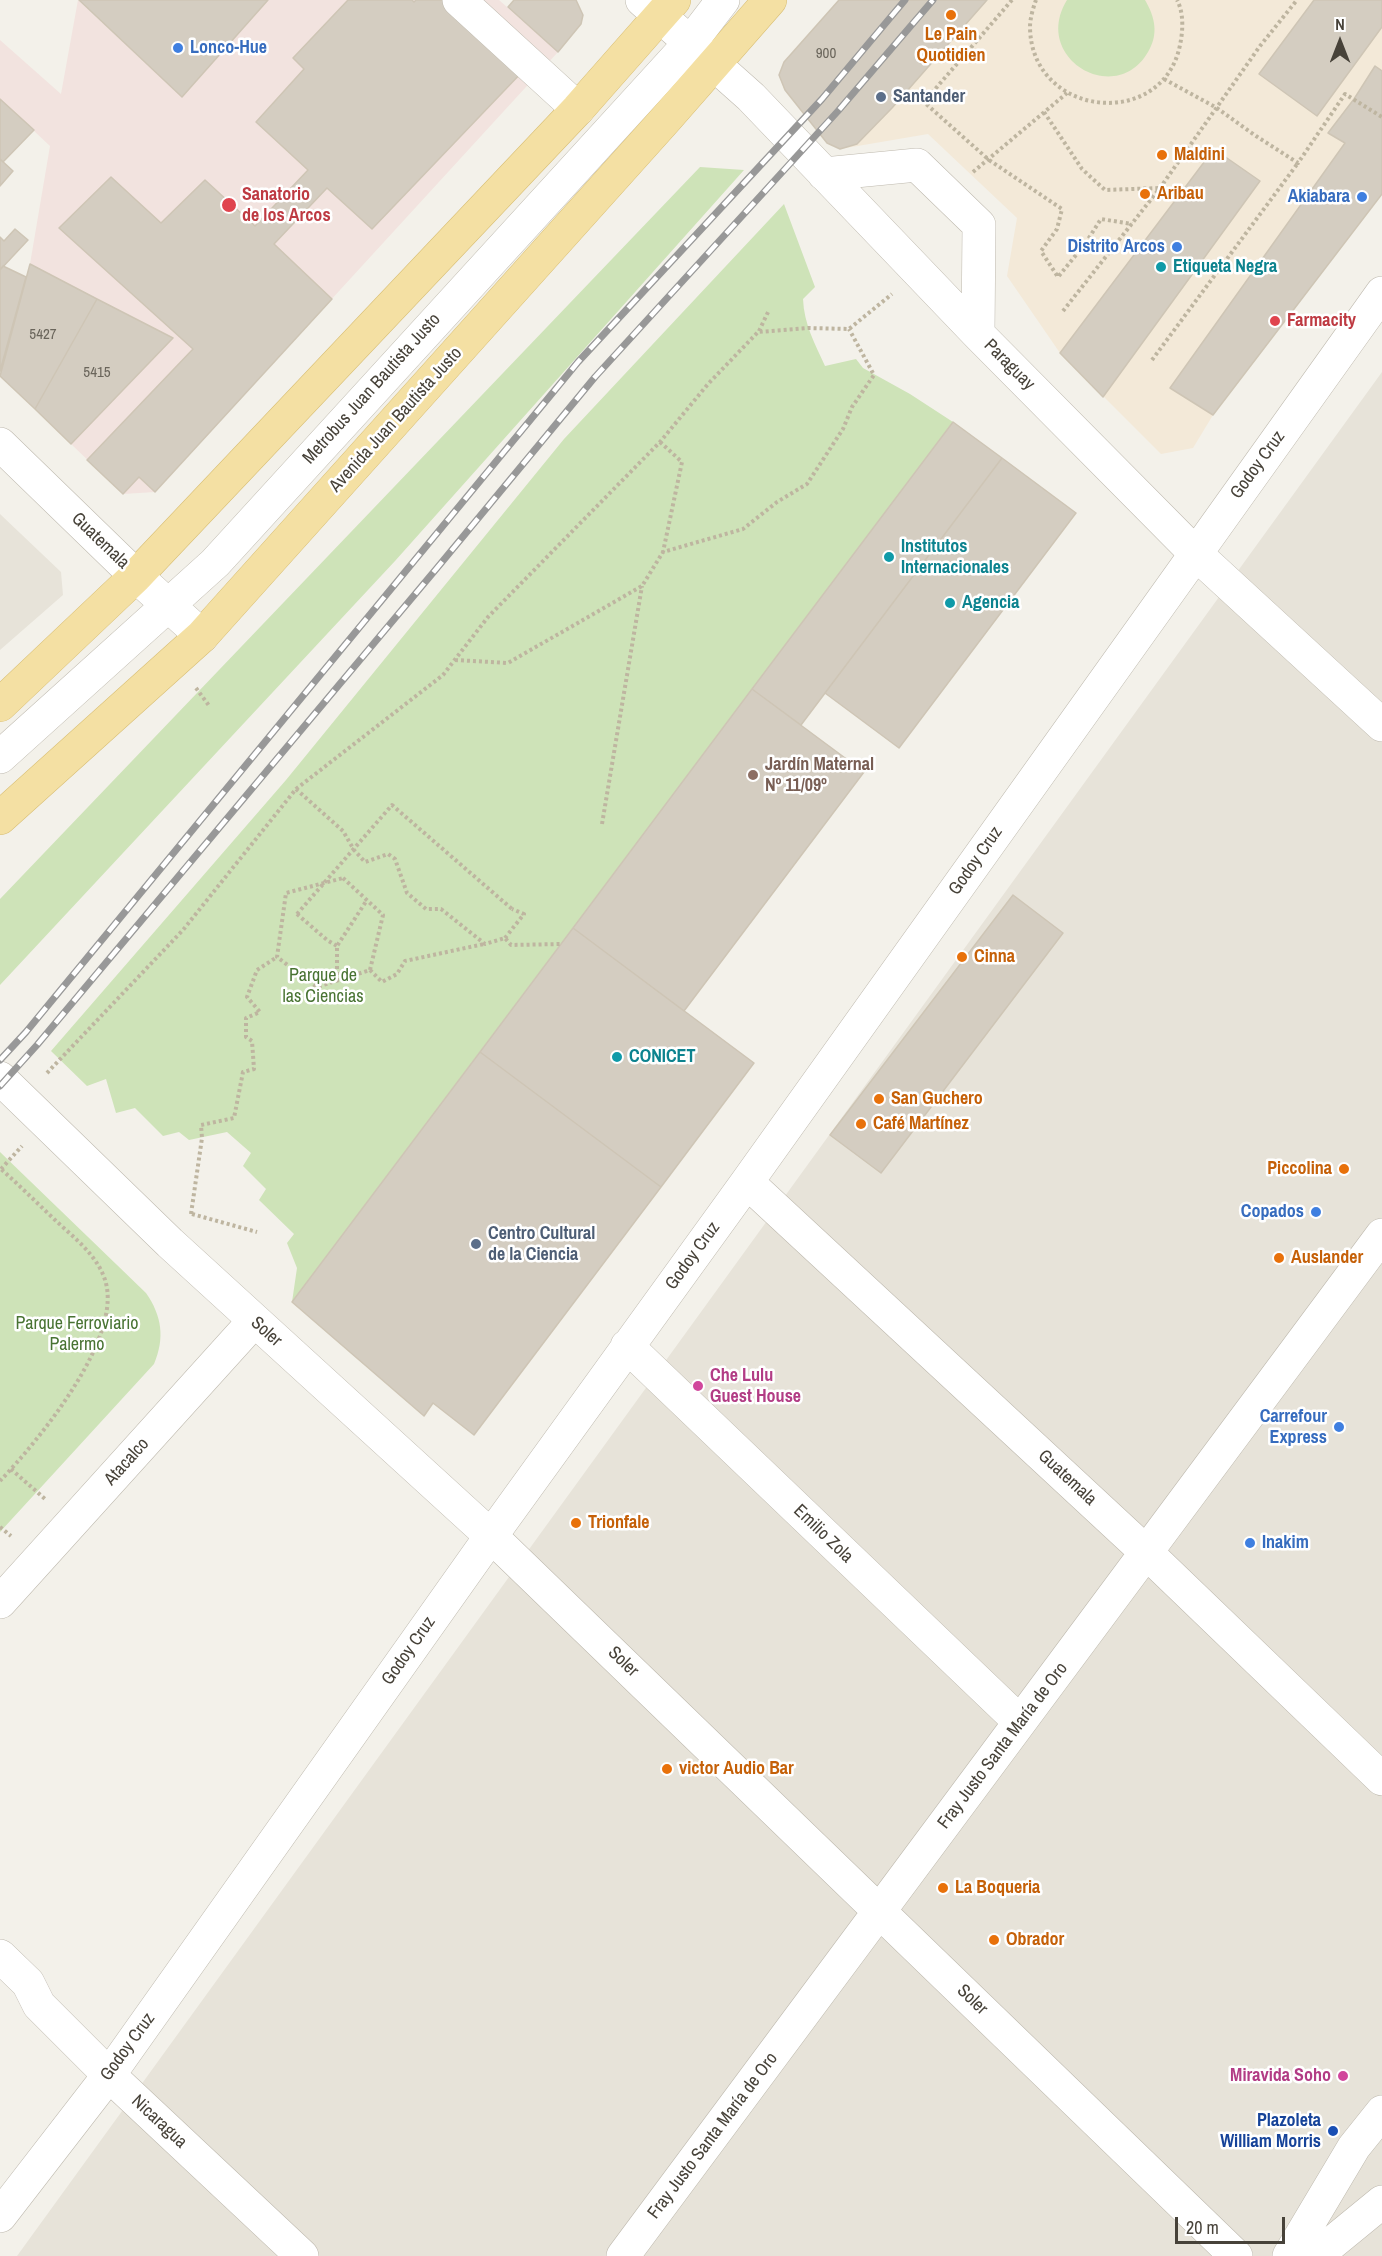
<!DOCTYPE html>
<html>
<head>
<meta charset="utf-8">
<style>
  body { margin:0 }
  #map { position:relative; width:1382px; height:2256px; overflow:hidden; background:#f3f1ea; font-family:"Archivo Narrow",sans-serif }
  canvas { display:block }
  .north { position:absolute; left:1310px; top:12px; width:60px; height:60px; -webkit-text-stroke:4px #fff; paint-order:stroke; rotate:0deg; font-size:16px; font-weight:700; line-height:24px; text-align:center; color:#474239 }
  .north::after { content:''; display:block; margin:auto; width:21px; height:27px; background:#474239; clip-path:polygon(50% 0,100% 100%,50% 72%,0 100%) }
  .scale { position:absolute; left:1175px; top:2217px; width:110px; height:27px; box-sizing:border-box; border:3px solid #474239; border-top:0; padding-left:8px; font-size:18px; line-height:21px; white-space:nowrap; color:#474239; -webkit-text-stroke:4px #fff; paint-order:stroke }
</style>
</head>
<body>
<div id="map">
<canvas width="1382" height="2256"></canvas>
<div class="north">N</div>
<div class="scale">20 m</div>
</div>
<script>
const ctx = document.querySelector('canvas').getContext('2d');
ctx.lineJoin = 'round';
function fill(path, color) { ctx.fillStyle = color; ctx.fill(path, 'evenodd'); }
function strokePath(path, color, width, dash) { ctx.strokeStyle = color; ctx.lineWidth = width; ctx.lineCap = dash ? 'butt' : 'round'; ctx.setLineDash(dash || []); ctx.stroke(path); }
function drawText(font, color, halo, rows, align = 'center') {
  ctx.font = font + ' "Archivo Narrow",sans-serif'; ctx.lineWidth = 5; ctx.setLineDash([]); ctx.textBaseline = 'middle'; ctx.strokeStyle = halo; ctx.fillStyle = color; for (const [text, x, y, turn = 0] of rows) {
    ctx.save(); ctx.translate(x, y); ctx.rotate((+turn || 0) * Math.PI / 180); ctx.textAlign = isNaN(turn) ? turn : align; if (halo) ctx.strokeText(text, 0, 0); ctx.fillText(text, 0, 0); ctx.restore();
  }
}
fill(new Path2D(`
  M 1382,372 L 1382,2256 L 17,2256 Z
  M 0,514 L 61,572 L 63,595 L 0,650 Z`), '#e7e3d9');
fill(new Path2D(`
  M 839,0 L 1382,0 L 1382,194 L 1213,415 L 1193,448 L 1161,454 L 1060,353 L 1007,276 L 1017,218 L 928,134 L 840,149 L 827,143 L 785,90 L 779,75 L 784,62 Z`), '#f3e9d8');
fill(new Path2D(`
  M 78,0 L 182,97 L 268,0 L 499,0 L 558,52 L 155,492 L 123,494 L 71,444 L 172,338 L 30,264 L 50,146 L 0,99 L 0,40 L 61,94 Z`), '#f2e3df');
fill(new Path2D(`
  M 1067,0 L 1145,0 C 1155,17 1159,34 1148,52 C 1116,108 1031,58 1067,0 Z
  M 700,167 L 744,170 L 395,561 L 0,985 L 0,899 Z
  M 784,204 L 815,287 L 803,299 C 804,324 815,344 825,366 L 856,359 L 863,368 L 910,394 L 953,422 L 292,1302 L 297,1268 L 287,1243 L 294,1234 L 259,1200 L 266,1189 L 243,1166 L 251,1153 L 227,1132 L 189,1140 L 179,1132 L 163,1136 L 135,1108 L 116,1113 L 106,1079 L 87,1086 L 51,1051 L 286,780 L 564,439 Z
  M 0,1152 L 146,1293 C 162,1316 165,1338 154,1364 L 0,1532 Z`), '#cee3b8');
const building = new Path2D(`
  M 79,0 L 268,0 L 182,97 Z
  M 348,0 L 412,0 L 414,2 L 416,0 L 448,0 L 524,70 L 372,229 L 327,188 L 274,244 L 332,299 L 155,492 L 139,477 L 123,494 L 87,460 L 193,349 L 59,228 L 111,177 L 161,223 L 205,180 L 255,226 L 308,170 L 256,122 L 304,69 L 293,58 Z
  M 514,0 L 576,0 L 583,15 L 581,24 L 558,52 L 508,7 Z
  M 839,0 L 987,0 L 892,108 L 857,144 L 840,149 L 827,143 L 785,90 L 779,75 L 784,62 Z
  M 1314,0 L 1382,0 L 1382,27 L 1317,116 L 1259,74 Z
  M 1375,66 L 1382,71 L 1382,194 L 1213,415 L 1170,388 L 1345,143 L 1328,133 L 1354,99 Z
  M 0,99 L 34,130 L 3,162 L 0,159 Z
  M 1214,149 L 1260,181 L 1103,397 L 1060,353 Z
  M 0,159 L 13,171 L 0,186 Z
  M 15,229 L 28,240 L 0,270 L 0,237 L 4,241 Z
  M 30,264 L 97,299 L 35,409 L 0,376 Z
  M 3,266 L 26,277 L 0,371 L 0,270 Z
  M 97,299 L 173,338 L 71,444 L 35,409 Z
  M 953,422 L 1002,458 L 801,725 L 752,689 Z
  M 1002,458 L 1076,513 L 899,748 L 825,693 Z
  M 752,689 L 864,772 L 684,1011 L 573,928 Z
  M 1013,895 L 1063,933 L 881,1173 L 830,1135 Z
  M 573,928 L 754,1063 L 661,1187 L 480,1052 Z
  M 480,1052 L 661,1187 L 474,1435 L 433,1403 L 424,1416 L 292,1302 Z`);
fill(building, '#d4cdc1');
strokePath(building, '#cec5b5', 1.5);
const minor = new Path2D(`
  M 459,0 L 578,109
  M 642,0 L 751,97 L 978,334 L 1195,553 L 1382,725
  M 824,174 L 917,165 L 979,225 L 978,334
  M 0,444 L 136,576 L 202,636
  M 0,757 L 215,563 L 690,43 L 723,0
  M 0,1078 L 170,1243 L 491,1536 L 1236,2256
  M 747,1182 L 1147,1553 L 1382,1779
  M 627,1346 L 1020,1722
  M 0,1602 L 254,1321
  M 0,1956 L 28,1983 L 39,2005 L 109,2075 L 302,2256
  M 0,2216 L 109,2075 L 491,1536 L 747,1182 L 1382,293
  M 623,2256 L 1382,1235
  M 1289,2256 L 1354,2147 L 1382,2112
  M 1316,2256 L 1382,2202`);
const major = new Path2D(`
  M 0,705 L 136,576 L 578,109 L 674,0
  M 0,818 L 202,636 L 665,120 L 770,0`);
strokePath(minor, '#beb9ae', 34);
strokePath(major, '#d8be74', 34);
strokePath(new Path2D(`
  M 1012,0 L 924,102 L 989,160 L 1062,209 L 1057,229 L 1041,251 L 1058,277 L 1085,244 L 1101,219 L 1132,224
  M 1036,0 C 1033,8 1030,19 1030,27 C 1031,118 1163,131 1180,45 C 1183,31 1184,13 1177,0
  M 1164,79 L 1217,108 L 1256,136 L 1298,163 L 1345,94 L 1382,117
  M 1044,112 L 1082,169 L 1105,190 L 1160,188
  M 973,172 L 1067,93
  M 1063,311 L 1160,188 L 1260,46 L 1297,0
  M 759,331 L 769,310
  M 1152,360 L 1298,163
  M 660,442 L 682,462 L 663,552 L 743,529 L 777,502 L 807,484 L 843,429 L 852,407 L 874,375 L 849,329
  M 455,660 L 508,663 L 642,586 L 663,552
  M 196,688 L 210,707
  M 296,789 L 343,831 L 354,850 L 365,862 L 388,854 L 395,859 L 407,893 L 426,909 L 441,909 L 485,944 L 505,938 L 511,945 L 561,944
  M 602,824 L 642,586
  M 343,878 L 383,915 L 370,970 L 317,987 L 277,957 L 286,893 Z
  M 297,914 L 327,940 L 337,946
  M 505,938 L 524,914 L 512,909
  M 370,970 L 382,982 L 397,974 L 405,961 L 484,944
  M 337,981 L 337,946 L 367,900
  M 47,1073 L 183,930 L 296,789 L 443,675 L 488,617 L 660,442 L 708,384 L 758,332 L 808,328 L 849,329 L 892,294
  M 1,1169 L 22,1146
  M 191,1214 L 202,1138 L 201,1125 L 234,1118 L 243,1072 L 254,1069 L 252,1041 L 246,1037 L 246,1018 L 260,1012 L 247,997 L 257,970 L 277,957
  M 192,1214 L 257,1232
  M 11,1469 L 45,1499
  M 0,1481 C 37,1442 127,1335 104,1277 C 95,1253 72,1236 54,1219 C 36,1202 19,1185 1,1169
  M 0,1527 L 11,1536`), '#beb5a0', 4, [3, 3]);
strokePath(minor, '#fff', 33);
strokePath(major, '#f4e0a3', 33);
const rail = new Path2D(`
  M 0,1060 L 26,1032 L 578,362 L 822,99 L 905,0
  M 0,1086 L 37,1045 L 437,568 L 595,377 L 838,111 L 933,0`);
strokePath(rail, '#989898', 7);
strokePath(rail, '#fff', 4.5, [14]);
strokePath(new Path2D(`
  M 297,914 L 392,805 L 512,909`), '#beb5a0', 4, [3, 3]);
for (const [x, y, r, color] of [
  [951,15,6,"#e8710a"],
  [178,48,6,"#3f7fe0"],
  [881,97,6,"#5c6f8a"],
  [1162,155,6,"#e8710a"],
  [1145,194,6,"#e8710a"],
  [1362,197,6,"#3f7fe0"],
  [229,205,8,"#e0444e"],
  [1177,247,6,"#3f7fe0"],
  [1161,267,6,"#0f9aa8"],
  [1275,321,6,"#e0444e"],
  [889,557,6,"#0f9aa8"],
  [950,603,6,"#0f9aa8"],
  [753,775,6,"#8d6e63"],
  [962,957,6,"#e8710a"],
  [617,1057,6,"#0f9aa8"],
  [879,1099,6,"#e8710a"],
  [861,1124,6,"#e8710a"],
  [1344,1169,6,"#e8710a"],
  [1316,1212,6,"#3f7fe0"],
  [476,1244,6,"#5c6f8a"],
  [1279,1258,6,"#e8710a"],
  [698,1386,6,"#d1479c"],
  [1339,1427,6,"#3f7fe0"],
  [576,1523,6,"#e8710a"],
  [1250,1543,6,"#3f7fe0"],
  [667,1769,6,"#e8710a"],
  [943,1888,6,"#e8710a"],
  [994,1940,6,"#e8710a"],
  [1343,2076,6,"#d1479c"],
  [1333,2131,6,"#1a4fb4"]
]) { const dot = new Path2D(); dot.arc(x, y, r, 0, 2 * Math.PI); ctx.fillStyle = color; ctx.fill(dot); strokePath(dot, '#fff', 2); }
drawText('15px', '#6a655b', null, [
  ["900",826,54],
  ["5427",43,335],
  ["5415",97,373]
]);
drawText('bold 18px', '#c56008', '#fff', [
  ["Le Pain",951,35,"center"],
  ["Quotidien",951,56,"center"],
  ["Maldini",1174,155],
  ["Aribau",1157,194],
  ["Cinna",974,957],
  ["San Guchero",891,1099],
  ["Café Martínez",873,1124],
  ["Piccolina",1332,1169,"right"],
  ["Auslander",1291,1258],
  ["Trionfale",588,1523],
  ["victor Audio Bar",679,1769],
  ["La Boqueria",955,1888],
  ["Obrador",1006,1940]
], 'left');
drawText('bold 18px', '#366cbe', '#fff', [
  ["Lonco-Hue",190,48,"left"],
  ["Akiabara",1350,197],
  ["Distrito Arcos",1165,247],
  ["Copados",1304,1212],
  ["Carrefour",1327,1417],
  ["Express",1327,1438],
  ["Inakim",1262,1543,"left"]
], 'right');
drawText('bold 18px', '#4e5e75', '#fff', [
  ["Santander",893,97],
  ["Centro Cultural",488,1234],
  ["de la Ciencia",488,1255]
], 'left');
drawText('bold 18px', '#be3a42', '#fff', [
  ["Sanatorio",242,195],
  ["de los Arcos",242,216],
  ["Farmacity",1287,321]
], 'left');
drawText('bold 18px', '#0d838f', '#fff', [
  ["Etiqueta Negra",1173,267],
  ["Institutos",901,547],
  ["Internacionales",901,568],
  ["Agencia",962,603],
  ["CONICET",629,1057]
], 'left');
drawText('18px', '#474239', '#fff', [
  ["Paraguay",1009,365,45],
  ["Metrobus Juan Bautista Justo",372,389,-48],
  ["Avenida Juan Bautista Justo",396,420,-48],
  ["Godoy Cruz",1258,465,-54],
  ["Guatemala",100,541,44],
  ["Godoy Cruz",976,861,-55],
  ["Godoy Cruz",693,1256,-54],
  ["Soler",266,1332,42],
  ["Atacalco",127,1462,-48],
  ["Guatemala",1067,1478,43],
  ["Emilio Zola",823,1534,44],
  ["Godoy Cruz",409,1651,-55],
  ["Soler",623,1662,44],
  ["Fray Justo Santa María de Oro",1003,1746,-53],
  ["Soler",972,2000,44],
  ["Godoy Cruz",128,2047,-54],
  ["Nicaragua",159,2122,43],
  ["Fray Justo Santa María de Oro",713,2136,-53]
]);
drawText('bold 18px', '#785e54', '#fff', [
  ["Jardín Maternal",765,765],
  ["Nº 11/09º",765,786]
], 'left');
drawText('18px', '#487332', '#fff', [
  ["Parque de",323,976],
  ["las Ciencias",323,997],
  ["Parque Ferroviario",77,1324],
  ["Palermo",77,1345]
]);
drawText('bold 18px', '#b23c85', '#fff', [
  ["Che Lulu",710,1376],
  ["Guest House",710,1397],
  ["Miravida Soho",1331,2076,"right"]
], 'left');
drawText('bold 18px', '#164399', '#fff', [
  ["Plazoleta",1321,2121],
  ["William Morris",1321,2142]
], 'right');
</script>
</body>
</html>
